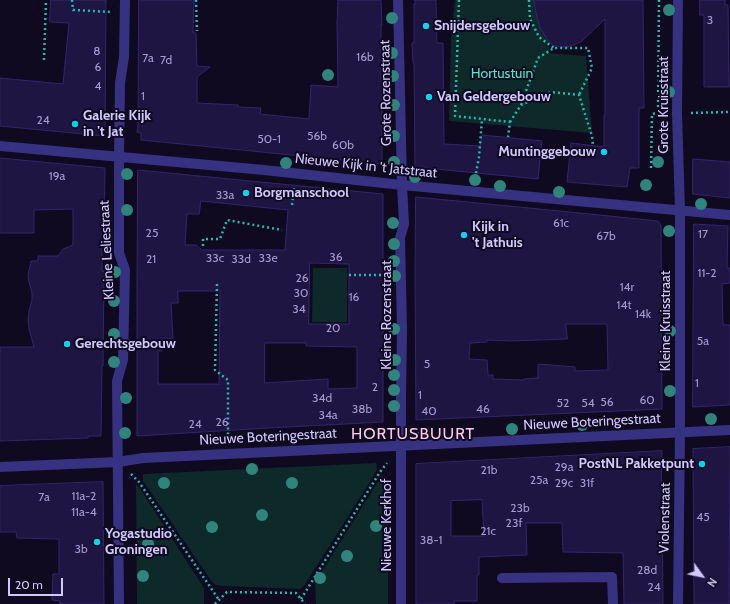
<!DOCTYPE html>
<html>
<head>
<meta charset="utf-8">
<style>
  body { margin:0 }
  #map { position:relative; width:730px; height:604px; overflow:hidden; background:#0f0a1f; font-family:Cabin,sans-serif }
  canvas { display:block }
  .north { position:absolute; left:682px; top:556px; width:40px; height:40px; -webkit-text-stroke:3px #0f0a1f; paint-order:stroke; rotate:123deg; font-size:11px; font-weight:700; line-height:16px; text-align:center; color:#d0c8ff }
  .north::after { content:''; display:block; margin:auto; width:14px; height:18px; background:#d0c8ff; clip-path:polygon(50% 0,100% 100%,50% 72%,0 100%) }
  .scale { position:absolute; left:8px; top:578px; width:55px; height:18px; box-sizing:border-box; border:2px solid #d0c8ff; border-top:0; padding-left:5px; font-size:12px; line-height:14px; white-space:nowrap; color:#d0c8ff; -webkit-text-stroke:3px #0f0a1f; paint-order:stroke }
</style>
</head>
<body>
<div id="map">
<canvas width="730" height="604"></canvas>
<div class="north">N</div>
<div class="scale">20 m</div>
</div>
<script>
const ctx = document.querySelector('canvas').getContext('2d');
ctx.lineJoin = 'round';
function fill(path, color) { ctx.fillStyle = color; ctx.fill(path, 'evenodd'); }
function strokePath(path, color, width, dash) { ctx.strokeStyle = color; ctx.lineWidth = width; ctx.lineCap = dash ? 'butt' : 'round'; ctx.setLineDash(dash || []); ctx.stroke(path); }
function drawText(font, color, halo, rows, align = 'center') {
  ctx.font = font + ' Cabin,sans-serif'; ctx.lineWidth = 4; ctx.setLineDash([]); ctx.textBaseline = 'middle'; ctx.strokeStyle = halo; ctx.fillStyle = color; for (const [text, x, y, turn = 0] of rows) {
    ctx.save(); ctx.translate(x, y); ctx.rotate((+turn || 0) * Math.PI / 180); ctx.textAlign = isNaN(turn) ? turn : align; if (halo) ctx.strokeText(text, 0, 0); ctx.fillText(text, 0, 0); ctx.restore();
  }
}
fill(new Path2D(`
  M 455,0 L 549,0 L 549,53 L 586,56 L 592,133 L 449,121 L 451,39 Z
  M 313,268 L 347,268 L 347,322 L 312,322 Z
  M 376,463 L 377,469 L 368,485 L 304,586 L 300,589 L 222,586 L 216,585 L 212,582 L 143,481 L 143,474 Z
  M 382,475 L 383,475 L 383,489 L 388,490 L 388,604 L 316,604 L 315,583 L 318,578 Z
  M 136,485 L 139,487 L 204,588 L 204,604 L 137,604 Z`), '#0d2929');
const building = new Path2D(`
  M 51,0 L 106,0 L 105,136 L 0,126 L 0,78 L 63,84 L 69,23 L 50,22 Z
  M 139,0 L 194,0 L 193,33 L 196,33 L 197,66 L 210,67 L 197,77 L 197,103 L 238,105 L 238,107 L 261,108 L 260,114 L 309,119 L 311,85 L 338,87 L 337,23 L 338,0 L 381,0 L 382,25 L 381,25 L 381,82 L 382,82 L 382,164 L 141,140 L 141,133 L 137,132 L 138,124 Z
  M 415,0 L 436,0 L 437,43 L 443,43 L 444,144 L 480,146 L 482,135 L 542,141 L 538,179 L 415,167 L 414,63 L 413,63 L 412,43 L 414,43 L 414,4 L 415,4 Z
  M 534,0 L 643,0 L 644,108 L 639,108 L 639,168 L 630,168 L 627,187 L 567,182 L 571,143 L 604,147 L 604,115 L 605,115 L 605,19 L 581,42 L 568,47 L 560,47 L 553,45 L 549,42 L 540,28 L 536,13 Z
  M 700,0 L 725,0 L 725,5 L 728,5 L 729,87 L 704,87 L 704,15 L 700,15 Z
  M 0,158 L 105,168 L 104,238 L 102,238 L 102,271 L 104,271 L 103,366 L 102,366 L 101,436 L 88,436 L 88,438 L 0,441 L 0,347 L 34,347 L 29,329 L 28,320 L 29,311 L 32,300 L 32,293 L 29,282 L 28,275 L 31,261 L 38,261 L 38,256 L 58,256 L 63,249 L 73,245 L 73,209 L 34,210 L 34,233 L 0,233 Z
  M 693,159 L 730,162 L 730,198 L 693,194 Z
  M 138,170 L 383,194 L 383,422 L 268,428 L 137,436 L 137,289 ZM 201,201 L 288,210 L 285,250 L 202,250 L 196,245 L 185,245 L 187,214 L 199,214 ZM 310,263 L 349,264 L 349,324 L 309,324 ZM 178,291 L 220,291 L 219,384 L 158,384 L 158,351 L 162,351 L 162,339 L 173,339 L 171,303 L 178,303 ZM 265,343 L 306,343 L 306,346 L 357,347 L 357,388 L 328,389 L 328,379 L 265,383 Z
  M 416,197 L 570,212 L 658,221 L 661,225 L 662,409 L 416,420 L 415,275 ZM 566,324 L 607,324 L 608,370 L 575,371 L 575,367 L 538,364 L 538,378 L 524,379 L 524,380 L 493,379 L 493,375 L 488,375 L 487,360 L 469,359 L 470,343 L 487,342 L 487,340 L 511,341 L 567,339 Z
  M 694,224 L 728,226 L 727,268 L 730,268 L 730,283 L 722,284 L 723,325 L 730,325 L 730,405 L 693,407 Z
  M 730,447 L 729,604 L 694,604 L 693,449 Z
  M 662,451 L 661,490 L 662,490 L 663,604 L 624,604 L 623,553 L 563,552 L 562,523 L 526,523 L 527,555 L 479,557 L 479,575 L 477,575 L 477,601 L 454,601 L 454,604 L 416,604 L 416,464 ZM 482,500 L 484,536 L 451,536 L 451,501 Z
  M 103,482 L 104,604 L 60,604 L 60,601 L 52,600 L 53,574 L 59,574 L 59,539 L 17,538 L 16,532 L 0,532 L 0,486 Z`);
fill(building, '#1f1542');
strokePath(building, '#362470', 1);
strokePath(new Path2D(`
  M 72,0 L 73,10 L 112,12
  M 196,0 L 197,31
  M 459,0 L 455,116 L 510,122 L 508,137
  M 529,0 L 530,19 L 539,37 L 554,48
  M 659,0 L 658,113 L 664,113
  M 44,60 L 46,0
  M 521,105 L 538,58 L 554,48 L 588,48 L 592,68 L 579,95
  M 691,113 L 730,112
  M 510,122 L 521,105 L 551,92 L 579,95 L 592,136 L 593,146
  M 651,168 L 652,114 L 658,113
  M 475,178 L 479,157 L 482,119
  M 292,205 L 294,188
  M 203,246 L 203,239 L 220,239 L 227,220 L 282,230
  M 349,275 L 388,275
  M 217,284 L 215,370 L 228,380 L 228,441
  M 131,474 L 139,482 L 219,600
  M 301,599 L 380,472 L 387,463
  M 215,604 L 227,592 L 296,593 L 305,604`), '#22b9b6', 2.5, [2, 3]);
strokePath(new Path2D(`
  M 502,578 L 612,577 L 613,604`), '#373182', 10);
strokePath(new Path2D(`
  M 398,0 L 402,185 L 404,224 L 400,238 L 402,329 L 401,397 L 401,604
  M 0,146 L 264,170 L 402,185 L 730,215
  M 0,467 L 118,462 L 143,458 L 730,430
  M 119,604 L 117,381 L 123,360 L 125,270 L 119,253 L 119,157 L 120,83 L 124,57 L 125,0
  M 678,604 L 680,432 L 680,210 L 677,113 L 678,0`), '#373182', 10);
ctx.fillStyle = '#2f857b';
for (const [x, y] of [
  [669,10],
  [392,18],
  [392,53],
  [328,75],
  [393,76],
  [669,92],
  [394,105],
  [394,136],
  [394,162],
  [658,162],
  [286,163],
  [127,174],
  [415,177],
  [475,180],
  [646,185],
  [500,186],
  [559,192],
  [701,204],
  [127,210],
  [393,223],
  [669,231],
  [394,244],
  [394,261],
  [115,272],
  [395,276],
  [114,301],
  [394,329],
  [670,331],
  [114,334],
  [395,360],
  [114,362],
  [394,375],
  [394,390],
  [670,391],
  [126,398],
  [394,406],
  [711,419],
  [582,425],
  [512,429],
  [125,433],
  [426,433],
  [414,434],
  [252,469],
  [164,483],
  [292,483],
  [262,515],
  [376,526],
  [212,527],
  [148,544],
  [347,556],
  [143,576],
  [320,578]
]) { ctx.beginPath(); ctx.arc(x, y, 6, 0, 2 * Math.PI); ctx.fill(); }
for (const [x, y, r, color] of [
  [426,26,4,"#00d2f3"],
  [429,97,4,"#00d2f3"],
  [75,124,4,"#00d2f3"],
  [604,152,4,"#00d2f3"],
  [246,193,4,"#00d2f3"],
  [464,235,4,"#00d2f3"],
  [67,344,4,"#00d2f3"],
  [702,464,4,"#00d2f3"],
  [97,542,4,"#00d2f3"]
]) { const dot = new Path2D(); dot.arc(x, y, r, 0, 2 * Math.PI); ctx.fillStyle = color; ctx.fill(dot); strokePath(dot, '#0f0a1f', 1.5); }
drawText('12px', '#a49bd0', null, [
  ["3",710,20],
  ["8",97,51],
  ["16b",365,57],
  ["7a",148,58],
  ["7d",166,60],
  ["6",98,67],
  ["4",98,86],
  ["1",143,96],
  ["24",43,120],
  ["56b",317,136],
  ["50-1",269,139],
  ["60b",343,145],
  ["19a",57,176],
  ["33a",225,195],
  ["61c",561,223],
  ["25",152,233],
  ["17",703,234],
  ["67b",606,236],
  ["36",336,257],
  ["33c",215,258],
  ["33e",268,258],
  ["21",151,259],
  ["33d",241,259],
  ["11-2",707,273],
  ["26",302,278],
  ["14r",627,287],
  ["30",301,293],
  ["16",354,297],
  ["14t",624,305],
  ["34",299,309],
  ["14k",643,314],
  ["20",333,328],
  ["5a",703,341],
  ["5",427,364],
  ["1",697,383],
  ["2",375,387],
  ["1",420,395],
  ["34d",322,398],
  ["60",647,400],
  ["56",607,402],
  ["52",563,403],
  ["54",588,403],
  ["38b",362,409],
  ["46",483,409],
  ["40",429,411],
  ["34a",328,415],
  ["26",222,422],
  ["24",195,424],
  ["29a",564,467],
  ["21b",489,470],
  ["25a",539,480],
  ["29c",564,483],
  ["31f",587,483],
  ["11a-2",84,496],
  ["7a",44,497],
  ["23b",520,508],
  ["11a-4",84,512],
  ["45",703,517],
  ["23f",514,523],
  ["21c",488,531],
  ["38-1",431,540],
  ["3b",81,549],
  ["28d",647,570],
  ["24",654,587]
]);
drawText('bold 14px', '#d0c8ff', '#0f0a1f', [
  ["Snijdersgebouw",434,26],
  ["Van Geldergebouw",437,97],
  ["Galerie Kijk",83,116],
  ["in 't Jat",83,132],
  ["Muntinggebouw",596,152,"right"],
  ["Borgmanschool",254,193],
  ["Kijk in",472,227],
  ["'t Jathuis",472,243],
  ["Gerechtsgebouw",75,344],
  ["PostNL Pakketpunt",694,464,"right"],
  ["Yogastudio",105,534],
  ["Groningen",105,550]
], 'left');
drawText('14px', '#4ae9c7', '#0f0a1f', [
  ["Hortustuin",502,74]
]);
drawText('14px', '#d0c8ff', '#0f0a1f', [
  ["Grote Rozenstraat",386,93,-91],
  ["Grote Kruisstraat",664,105,-90],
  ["Nieuwe Kijk in 't Jatstraat",366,166,6],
  ["Kleine Leliestraat",107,250,-93],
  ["Kleine Rozenstraat",387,315,-90],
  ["Kleine Kruisstraat",666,321,-90],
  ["Nieuwe Boteringestraat",592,422,-3],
  ["Nieuwe Boteringestraat",268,437,-3],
  ["Violenstraat",665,518,-89],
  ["Nieuwe Kerkhof",387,525,-90]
]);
ctx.letterSpacing = '1px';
drawText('16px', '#ffcaea', '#0f0a1f', [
  ["HORTUSBUURT",413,434]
]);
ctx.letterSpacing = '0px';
</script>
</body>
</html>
